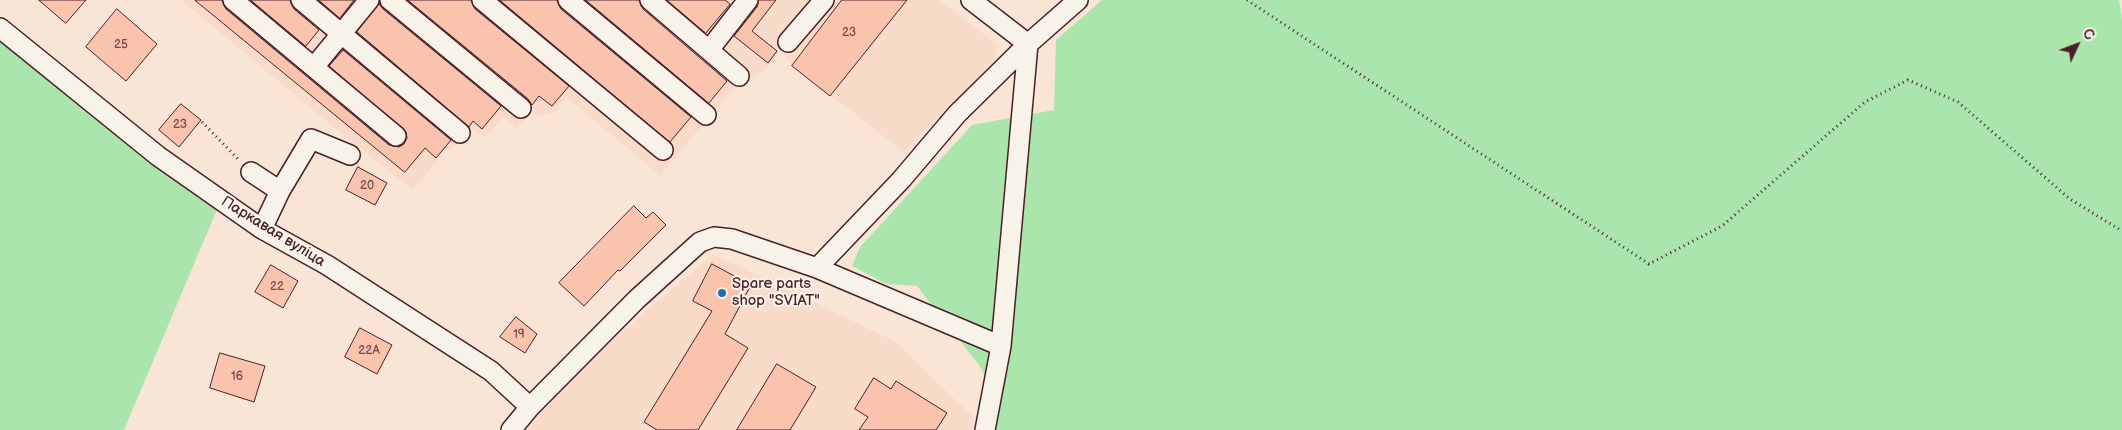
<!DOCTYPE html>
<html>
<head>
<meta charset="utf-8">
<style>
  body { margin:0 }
  #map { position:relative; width:2122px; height:430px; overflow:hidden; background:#f8e5d6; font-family:"Balsamiq Sans",sans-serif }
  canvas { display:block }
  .north { position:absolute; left:2052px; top:20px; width:50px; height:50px; -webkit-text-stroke:4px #f7f3e8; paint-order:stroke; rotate:47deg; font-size:14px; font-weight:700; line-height:20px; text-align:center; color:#4a1f2b }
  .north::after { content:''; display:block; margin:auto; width:18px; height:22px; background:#4a1f2b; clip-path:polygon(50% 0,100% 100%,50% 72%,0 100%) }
</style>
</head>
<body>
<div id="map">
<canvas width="2122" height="430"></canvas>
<div class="north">С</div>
</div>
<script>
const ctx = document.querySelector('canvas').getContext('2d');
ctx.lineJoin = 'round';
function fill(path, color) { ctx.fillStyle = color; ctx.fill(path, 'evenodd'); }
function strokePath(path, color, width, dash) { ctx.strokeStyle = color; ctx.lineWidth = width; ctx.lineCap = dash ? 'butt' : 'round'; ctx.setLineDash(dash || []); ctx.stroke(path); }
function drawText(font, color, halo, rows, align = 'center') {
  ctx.font = font + ' "Balsamiq Sans",sans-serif'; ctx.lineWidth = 4; ctx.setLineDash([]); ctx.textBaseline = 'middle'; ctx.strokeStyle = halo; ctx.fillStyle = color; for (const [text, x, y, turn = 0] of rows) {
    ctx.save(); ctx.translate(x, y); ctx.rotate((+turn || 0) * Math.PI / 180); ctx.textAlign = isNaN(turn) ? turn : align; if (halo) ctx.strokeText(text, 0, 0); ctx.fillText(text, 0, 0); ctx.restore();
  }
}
fill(new Path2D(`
  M 181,0 L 778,0 L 754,31 L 779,0 L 939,0 L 998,45 L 993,61 L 904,152 L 793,66 L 781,51 L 762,36 L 779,52 L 768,67 L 730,92 L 660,175 L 566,97 L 556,111 L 539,117 L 531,112 L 517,129 L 503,117 L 485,138 L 471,128 L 451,150 L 447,148 L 413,190 L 341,133 Z
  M 713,254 L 896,342 L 974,418 L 971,430 L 527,430 L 588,361 Z`), '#f9dbca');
fill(new Path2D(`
  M 1102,0 L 2119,0 L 2122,19 L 2122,430 L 993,430 L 994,390 L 979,365 L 917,286 L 886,284 L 852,266 L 860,247 L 972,125 L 1054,110 L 1056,40 Z
  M 0,28 L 221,200 L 124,430 L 0,430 Z`), '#aae6ac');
const building = new Path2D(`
  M 39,0 L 86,0 L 66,23 Z
  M 195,0 L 222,0 L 226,9 L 389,145 L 399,147 L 404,144 L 407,138 L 406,132 L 329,66 L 343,50 L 451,140 L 436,158 L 425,148 L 405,172 Z
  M 251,0 L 290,0 L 294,9 L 319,30 L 306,46 Z
  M 319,0 L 354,0 L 340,18 Z
  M 408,0 L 471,0 L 475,9 L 569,86 L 552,106 L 539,96 L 532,105 L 528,99 Z
  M 500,0 L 557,0 L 561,9 L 691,117 L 670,142 Z
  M 586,0 L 639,0 L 643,9 L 727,81 L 709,103 Z
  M 667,0 L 725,0 L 730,4 L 706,33 Z
  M 759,0 L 776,0 L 752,31 L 777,51 L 768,63 L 734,36 L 757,7 Z
  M 842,0 L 907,0 L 830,96 L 792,66 Z
  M 379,4 L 383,9 L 501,106 L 482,129 L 473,121 L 469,127 L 357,32 Z
  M 117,9 L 157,44 L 126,81 L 86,47 Z
  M 181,104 L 201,120 L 179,147 L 159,130 Z
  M 358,167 L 387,183 L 375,205 L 346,190 Z
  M 634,206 L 646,218 L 653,212 L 666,225 L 620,271 L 618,270 L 584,306 L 559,283 Z
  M 712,264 L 751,285 L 725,334 L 748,348 L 698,430 L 657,430 L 644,422 L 712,311 L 693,301 Z
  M 271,265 L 298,281 L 283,308 L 255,292 Z
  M 516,317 L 537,334 L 525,353 L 500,337 Z
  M 360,328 L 392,345 L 377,374 L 345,357 Z
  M 220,353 L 265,366 L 254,402 L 210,388 Z
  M 777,364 L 816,387 L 790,430 L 737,430 Z
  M 874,378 L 891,389 L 896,381 L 947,413 L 936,430 L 859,430 L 868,417 L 855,409 Z`);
fill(building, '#fac3ad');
strokePath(building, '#4a1f2b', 1);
const minor = new Path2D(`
  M 233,0 L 396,136
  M 301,0 L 460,133
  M 390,0 L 521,108
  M 482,0 L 663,150
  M 568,0 L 706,115
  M 650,0 L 739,76
  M 971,0 L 1028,44
  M 0,28 L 158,156 L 262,229 L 327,265 L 491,371 L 530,407
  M 788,42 L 824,0
  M 709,50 L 748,0
  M 314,67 L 369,0
  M 251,172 L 280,191
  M 262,229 L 280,191 L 311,139 L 350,155
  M 817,268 L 901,180 L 957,114 L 1028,44 L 1078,0
  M 511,430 L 530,407 L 637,299 L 700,242 L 714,237 L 732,239 L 817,268 L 1001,346
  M 985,430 L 1001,346 L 1028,44`);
strokePath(minor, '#4a1f2b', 22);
strokePath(new Path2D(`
  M 1247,0 L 1649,264 L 1722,226 L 1865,102 L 1908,80 L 1958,102 L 2070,199 L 2122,231
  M 202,122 L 239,160`), '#4a1f2b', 3, [1, 4]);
strokePath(minor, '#f7f3e8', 19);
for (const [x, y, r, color] of [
  [722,293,5,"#1f6fb2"]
]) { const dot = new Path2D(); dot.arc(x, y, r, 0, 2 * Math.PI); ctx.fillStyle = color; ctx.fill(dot); strokePath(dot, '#f7f3e8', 2); }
drawText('12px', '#76484c', null, [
  ["23",849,33],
  ["25",121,45],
  ["23",180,125],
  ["20",367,186],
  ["22",277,287],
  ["19",519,335],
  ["22А",369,351],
  ["16",237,377]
]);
drawText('15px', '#4a1f2b', '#f7f3e8', [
  ["Паркавая вуліца",273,232,32]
]);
drawText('15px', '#4a1f2b', '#f7f3e8', [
  ["Spare parts",732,284],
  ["shop \"SVIAT\"",732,301]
], 'left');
</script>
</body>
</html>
